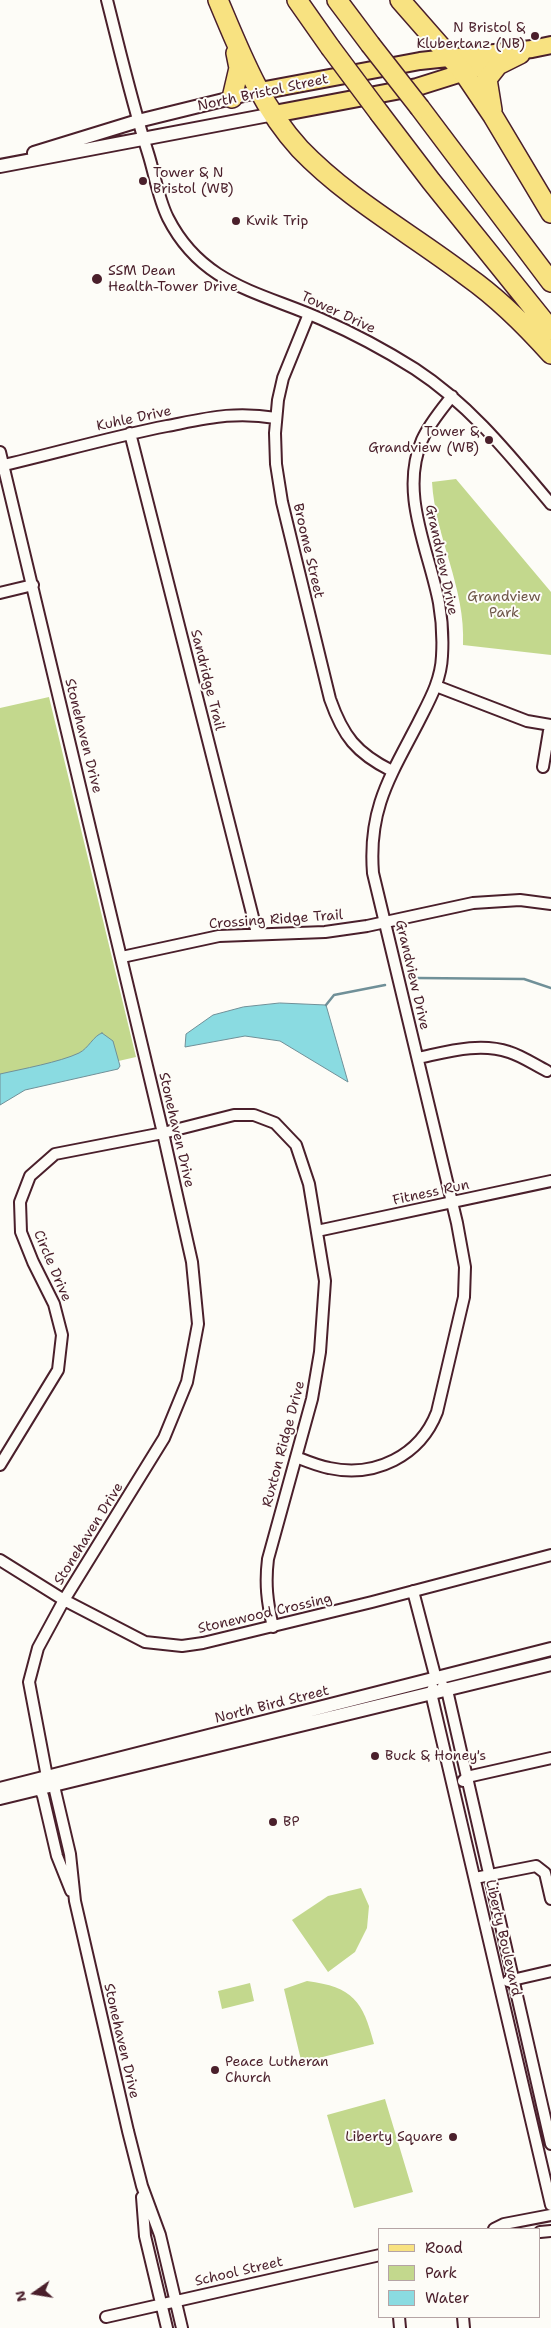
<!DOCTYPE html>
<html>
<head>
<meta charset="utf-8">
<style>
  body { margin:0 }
  #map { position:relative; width:551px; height:2328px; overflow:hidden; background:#fdfcf7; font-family:"Shantell Sans",sans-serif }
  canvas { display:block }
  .legend { position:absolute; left:378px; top:2228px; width:162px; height:90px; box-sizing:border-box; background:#fdfcf7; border:1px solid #b5a4a5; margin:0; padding:6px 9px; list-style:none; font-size:15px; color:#4a1f2b }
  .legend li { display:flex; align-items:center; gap:10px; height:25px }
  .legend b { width:25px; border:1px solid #b5a4a5 }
  .north { position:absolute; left:10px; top:2268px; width:50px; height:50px; -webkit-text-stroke:4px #fdfcf7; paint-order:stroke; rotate:257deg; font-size:14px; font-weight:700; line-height:20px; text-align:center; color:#4a1f2b }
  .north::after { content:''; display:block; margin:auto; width:18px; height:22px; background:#4a1f2b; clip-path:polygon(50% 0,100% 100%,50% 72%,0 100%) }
</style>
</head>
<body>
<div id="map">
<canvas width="551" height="2328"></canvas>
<ul class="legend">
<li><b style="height:6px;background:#f8e281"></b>Road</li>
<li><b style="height:14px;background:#c3d88d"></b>Park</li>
<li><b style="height:14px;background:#8adbe1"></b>Water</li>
</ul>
<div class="north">N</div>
</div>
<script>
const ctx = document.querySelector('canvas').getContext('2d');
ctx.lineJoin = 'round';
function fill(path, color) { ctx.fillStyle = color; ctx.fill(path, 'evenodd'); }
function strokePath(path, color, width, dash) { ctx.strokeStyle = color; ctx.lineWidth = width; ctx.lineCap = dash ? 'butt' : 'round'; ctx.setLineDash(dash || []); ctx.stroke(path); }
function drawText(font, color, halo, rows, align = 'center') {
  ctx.font = font + ' "Shantell Sans",sans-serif'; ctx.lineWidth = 4; ctx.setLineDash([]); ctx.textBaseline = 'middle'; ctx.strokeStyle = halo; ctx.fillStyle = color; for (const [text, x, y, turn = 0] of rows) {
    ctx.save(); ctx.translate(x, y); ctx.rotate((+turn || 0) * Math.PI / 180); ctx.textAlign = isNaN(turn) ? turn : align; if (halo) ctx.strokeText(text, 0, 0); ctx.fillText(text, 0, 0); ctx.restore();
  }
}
fill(new Path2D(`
  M 456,479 L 551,592 L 551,655 L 463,645 C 466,588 435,537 432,482 Z
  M 49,697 L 136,1057 L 0,1088 L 0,708 Z
  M 361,1888 L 369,1906 L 367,1928 L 355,1952 L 328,1972 L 292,1920 L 328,1896 Z
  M 307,1981 C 353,1987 363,2001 374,2044 L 307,2061 L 301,2060 L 284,1989 Z
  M 250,1983 L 254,2001 L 222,2009 L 218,1991 Z
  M 385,2099 L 413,2192 L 354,2208 L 327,2115 Z`), '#c3d88d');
const water = new Path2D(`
  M 280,1003 L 326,1005 L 348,1082 L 280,1041 L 245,1036 L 185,1047 L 186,1034 L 213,1015 L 243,1007 Z
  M 102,1033 L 113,1041 L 120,1066 L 118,1069 L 25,1090 L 0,1105 L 0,1074 C 22,1069 60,1062 79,1053 C 89,1048 93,1036 102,1033 Z`);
fill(water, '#8adbe1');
strokePath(water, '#709098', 1);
strokePath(new Path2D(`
  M 417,978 L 524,979 L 551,988
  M 326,1005 L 334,995 L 385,985`), '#709098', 2.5);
const minor = new Path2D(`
  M 107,0 C 120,51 132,103 148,153 C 155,175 158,198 168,218 C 202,285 260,292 321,319 C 353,333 385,350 415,369 C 470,405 509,454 551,504
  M 309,314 L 283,378 L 278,400 L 275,433 L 276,464 L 282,502 L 330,699 C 343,736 356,753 392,771
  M 130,433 L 257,933
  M 0,452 L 163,1133 L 192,1262 L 198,1324 L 187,1382 L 164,1438 L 64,1600 L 38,1648 L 29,1682 L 48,1782
  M 0,466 C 56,453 111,437 167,426 C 208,418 234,411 276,418
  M 0,593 L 33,585
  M 436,686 L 527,721 L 551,725
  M 543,767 L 550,725
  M 122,957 L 219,936 L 325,932 L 367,926 L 473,903 L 520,900 L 551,904
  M 418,1058 C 447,1052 479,1042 509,1052 C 522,1056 535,1065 547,1071
  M 317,1231 L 551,1181
  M 296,1457 C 306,1461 318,1466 329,1468 C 375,1478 420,1456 437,1412 L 464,1297 L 465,1267 L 457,1223 L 373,873 C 368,809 390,777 418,723 C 429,701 441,681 442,656 C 443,639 442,620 439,603 C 429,550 399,494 422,440 C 429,424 441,410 452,396
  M 0,1465 L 58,1370 L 62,1335 L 54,1304 L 33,1262 L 21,1232 L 20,1202 L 30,1176 L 55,1154 L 163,1133 L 234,1115 L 254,1115 L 275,1123 L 296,1145 L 309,1184 L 325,1281 L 320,1352 L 312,1399 L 268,1559 C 265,1583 267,1602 273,1627
  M 0,1560 L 64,1600 L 145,1642 L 182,1646 L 203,1643 L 372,1602 L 551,1555
  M 413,1591 L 436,1679
  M 443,1686 L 447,1690 L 551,2144
  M 433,1688 L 431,1693 L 551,2205
  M 463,1781 L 467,1777 L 551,1758
  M 54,1786 L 70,1854 L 75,1901 L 128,2131 L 142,2186 L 160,2235 L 182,2328
  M 40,1789 L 43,1796 L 57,1856 L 71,1891
  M 475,1878 L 536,1866 L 545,1873 L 551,1899
  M 508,1981 L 551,1971
  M 142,2197 L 145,2236 L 167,2328
  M 494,2229 L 504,2224 L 551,2215
  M 540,2232 L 551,2231
  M 106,2317 L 380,2255
  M 399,2317 L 400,2328
  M 463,2317 L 464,2328`);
const tertiary = new Path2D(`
  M 34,153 L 138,121 L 260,91
  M 0,166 L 274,114
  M 0,1789 L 551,1649
  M 0,1798 L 551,1664`);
const primary = new Path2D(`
  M 260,91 L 420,61 L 532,49 L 551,45
  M 274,114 L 417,87 L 506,59`);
const motorway = new Path2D(`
  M 218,0 C 240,52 261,107 300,149 C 349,200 412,234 468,277 C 499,299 526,326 551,354
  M 297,0 L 330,47
  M 337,0 L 370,44
  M 400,0 L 464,73 L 493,116 L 551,213
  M 232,98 L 239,68 L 236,53
  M 420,108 L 551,282
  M 492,110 L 487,79 L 498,65 L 520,54
  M 380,114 L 431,181 L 551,330`);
strokePath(minor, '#4a1f2b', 14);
strokePath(tertiary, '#4a1f2b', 16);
strokePath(primary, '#4a1f2b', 20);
strokePath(motorway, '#4a1f2b', 22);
strokePath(minor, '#fdfcf7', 10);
strokePath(tertiary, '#fdfcf7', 12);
strokePath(primary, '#f8e281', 16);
strokePath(motorway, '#f8e281', 19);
const motorwayBridge = new Path2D(`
  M 370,44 L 420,108
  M 330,47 L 380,114`);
strokePath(motorwayBridge, '#4a1f2b', 22, []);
strokePath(motorwayBridge, '#f8e281', 19);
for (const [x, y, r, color] of [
  [535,36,5,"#4a1f2b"],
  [143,181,5,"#4a1f2b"],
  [236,221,5,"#4a1f2b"],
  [97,279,6,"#4a1f2b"],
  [489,440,5,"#4a1f2b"],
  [375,1756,5,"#4a1f2b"],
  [273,1822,5,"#4a1f2b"],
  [215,2070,5,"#4a1f2b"],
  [453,2137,5,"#4a1f2b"]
]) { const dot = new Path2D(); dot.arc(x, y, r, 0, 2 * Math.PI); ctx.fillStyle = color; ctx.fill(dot); strokePath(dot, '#fdfcf7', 2); }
drawText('14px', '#4a1f2b', '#fdfcf7', [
  ["N Bristol &",525,28,"right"],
  ["Klubertanz (NB)",525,44,"right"],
  ["Tower & N",153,173],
  ["Bristol (WB)",153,189],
  ["Kwik Trip",246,221],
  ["SSM Dean",108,271],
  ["Health-Tower Drive",108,287],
  ["Tower &",479,432,"right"],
  ["Grandview (WB)",479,448,"right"],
  ["Buck & Honey's",385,1756],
  ["BP",283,1822],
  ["Peace Lutheran",225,2062],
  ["Church",225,2078],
  ["Liberty Square",443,2137,"right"]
], 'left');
drawText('14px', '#4a1f2b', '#fdfcf7', [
  ["North Bristol Street",263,93,-12],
  ["Tower Drive",338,313,25],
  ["Kuhle Drive",134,419,-12],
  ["Broome Street",308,551,77],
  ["Grandview Drive",441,560,78],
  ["Sandridge Trail",207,680,76],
  ["Stonehaven Drive",83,736,76],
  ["Crossing Ridge Trail",276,920,-4],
  ["Grandview Drive",412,975,77],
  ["Stonehaven Drive",176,1130,77],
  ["Fitness Run",431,1193,-12],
  ["Circle Drive",52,1266,67],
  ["Ruxton Ridge Drive",284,1444,-75],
  ["Stonehaven Drive",89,1534,-58],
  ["Stonewood Crossing",265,1614,-13],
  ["North Bird Street",272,1705,-14],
  ["Liberty Boulevard",503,1938,77],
  ["Stonehaven Drive",121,2041,77],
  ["School Street",239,2272,-13]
]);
drawText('14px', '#6e5648', '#fdfcf7', [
  ["Grandview",504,597],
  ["Park",504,613]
]);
</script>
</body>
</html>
